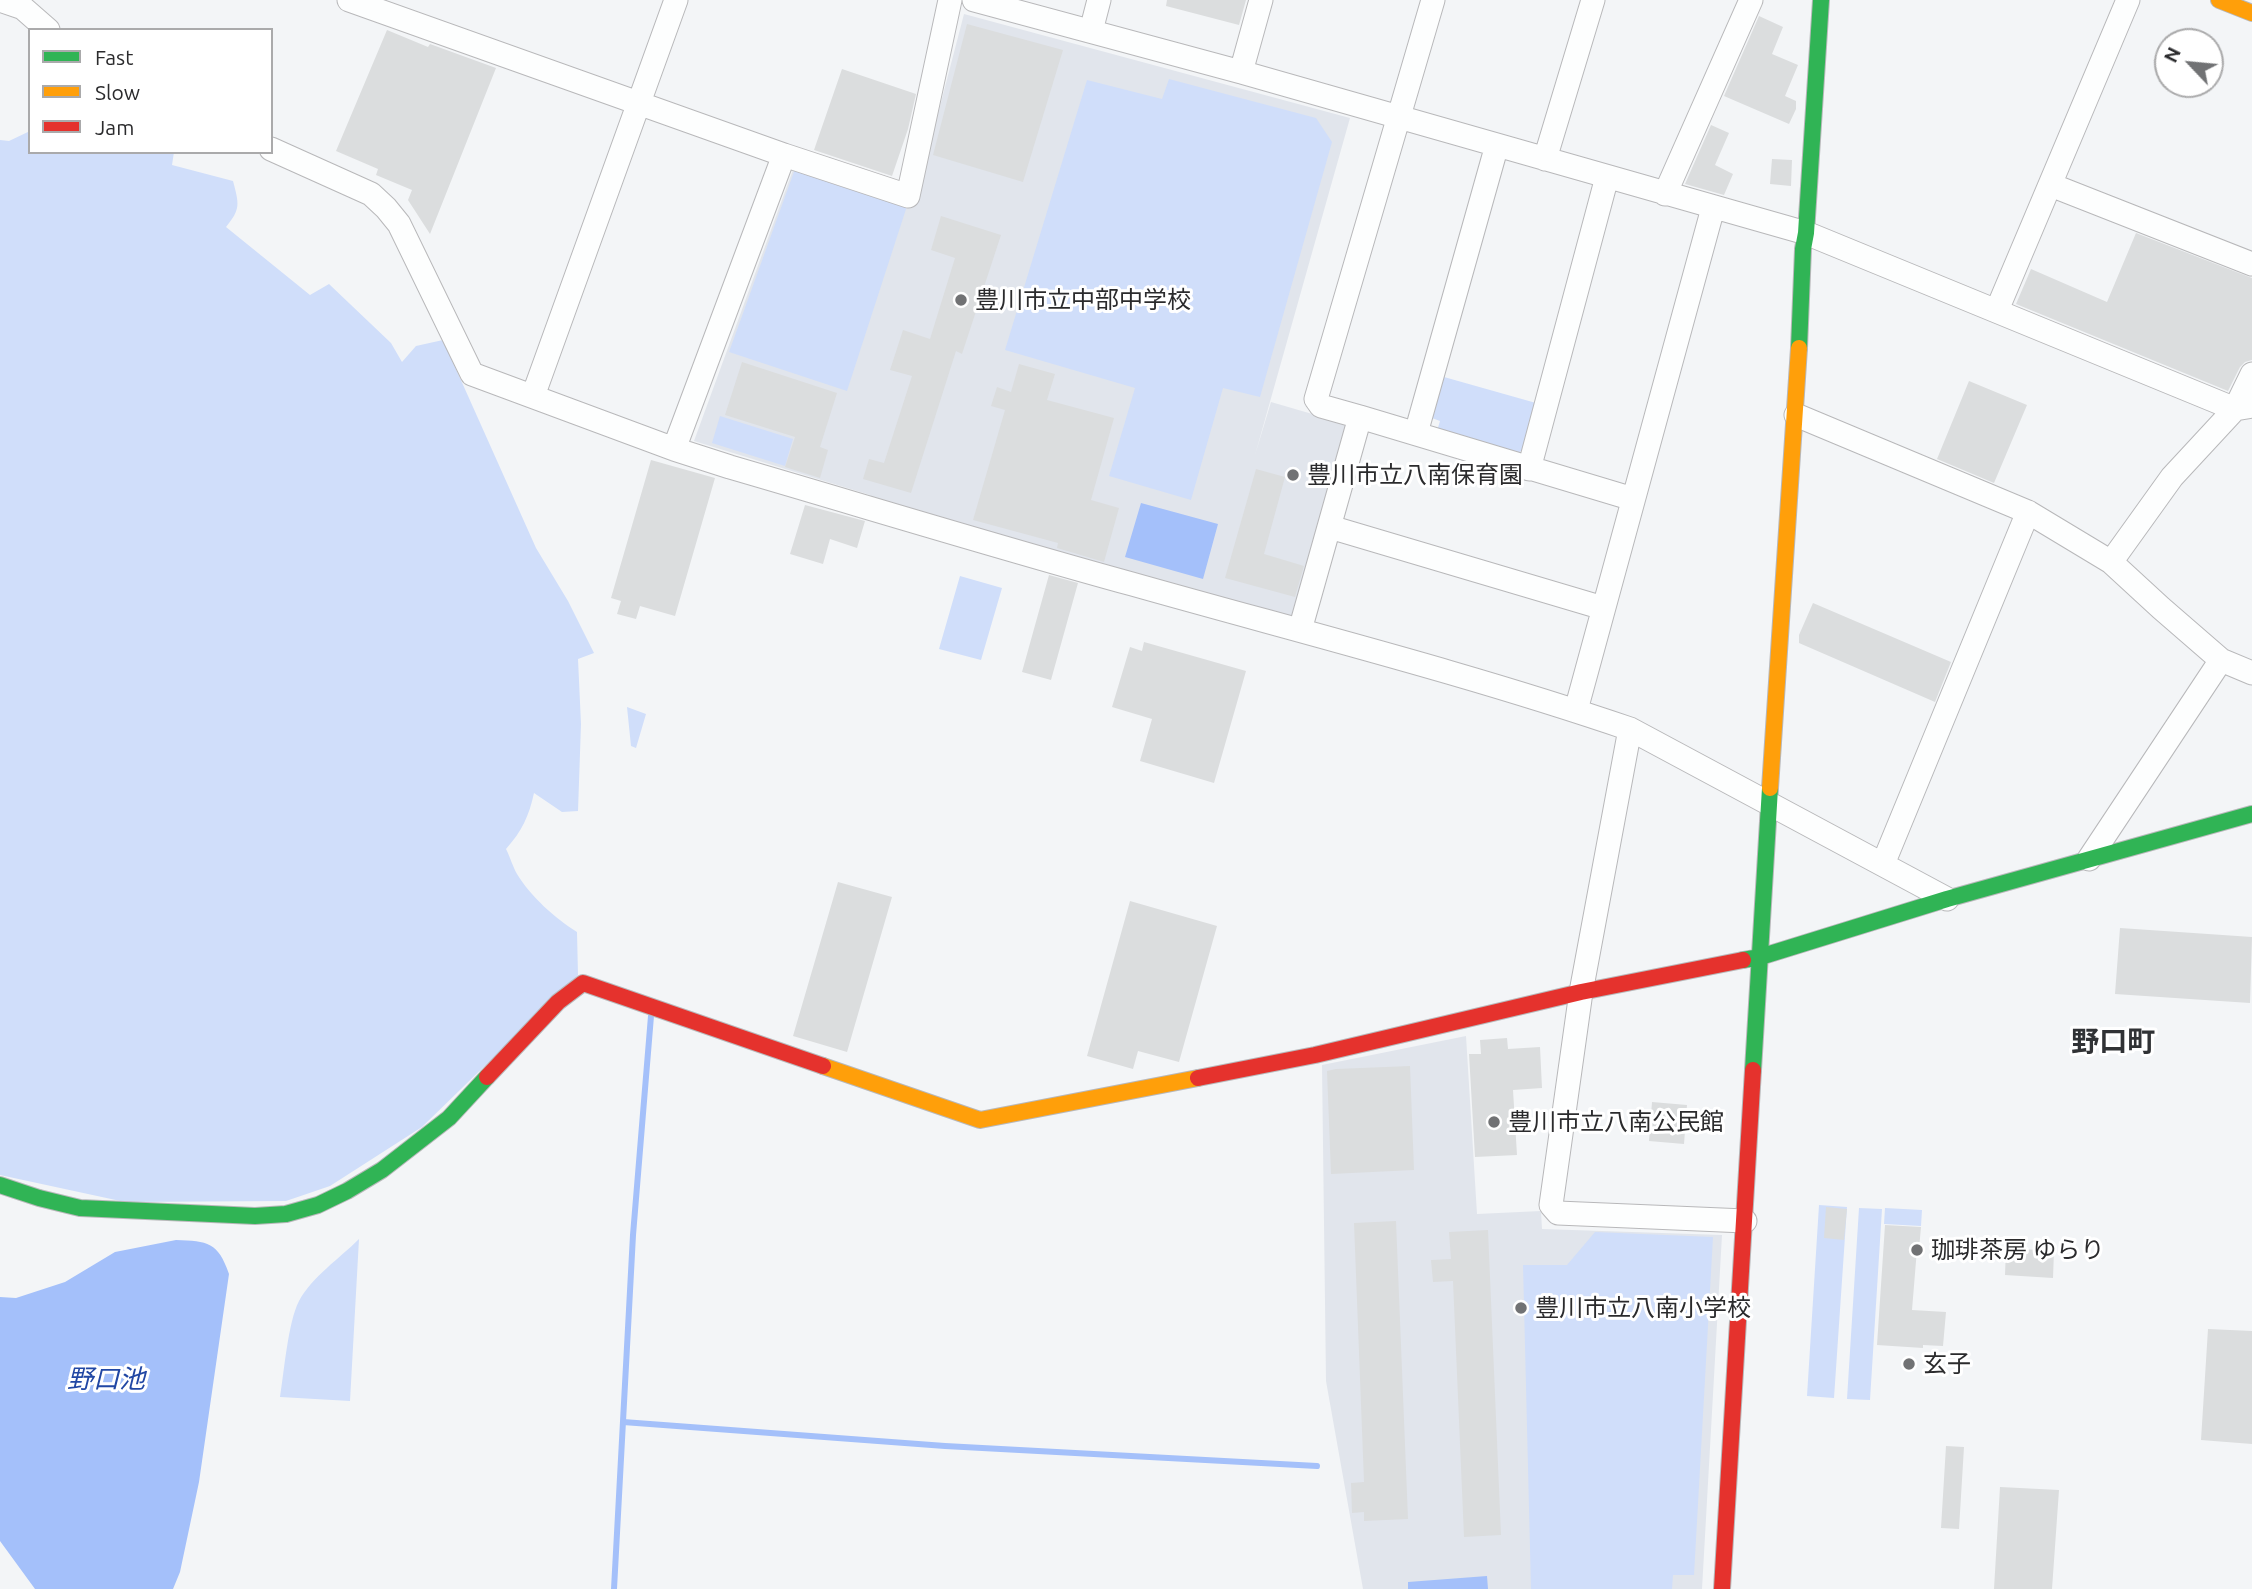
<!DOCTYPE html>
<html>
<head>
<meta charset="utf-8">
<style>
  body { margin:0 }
  #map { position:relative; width:2252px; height:1589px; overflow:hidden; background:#f3f5f7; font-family:Ubuntu,sans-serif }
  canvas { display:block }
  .legend { position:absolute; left:28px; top:28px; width:245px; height:126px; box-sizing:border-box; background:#fff; border:2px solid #aaaaab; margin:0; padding:9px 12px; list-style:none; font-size:21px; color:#2b2b2d }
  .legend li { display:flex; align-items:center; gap:14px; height:35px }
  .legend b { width:35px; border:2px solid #aaaaab }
  .north { position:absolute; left:2154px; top:28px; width:70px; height:70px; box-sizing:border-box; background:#fff; border:2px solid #aaaaab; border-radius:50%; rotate:296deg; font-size:19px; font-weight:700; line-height:28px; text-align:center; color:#2b2b2d }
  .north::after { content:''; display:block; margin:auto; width:24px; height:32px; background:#717274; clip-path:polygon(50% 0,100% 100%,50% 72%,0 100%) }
</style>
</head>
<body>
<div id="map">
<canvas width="2252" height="1589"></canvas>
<ul class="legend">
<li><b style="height:9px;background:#30b455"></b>Fast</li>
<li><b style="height:9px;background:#ff9f0a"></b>Slow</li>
<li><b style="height:9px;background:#e5322d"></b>Jam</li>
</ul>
<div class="north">N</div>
</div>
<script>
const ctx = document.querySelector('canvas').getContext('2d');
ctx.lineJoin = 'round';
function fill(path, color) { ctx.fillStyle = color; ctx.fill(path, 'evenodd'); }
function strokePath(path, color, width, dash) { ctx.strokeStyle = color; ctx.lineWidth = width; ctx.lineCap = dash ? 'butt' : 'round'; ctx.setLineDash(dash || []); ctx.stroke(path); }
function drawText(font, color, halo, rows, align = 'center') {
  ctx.font = font + ' Ubuntu,"Noto Sans JP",sans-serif'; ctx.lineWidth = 6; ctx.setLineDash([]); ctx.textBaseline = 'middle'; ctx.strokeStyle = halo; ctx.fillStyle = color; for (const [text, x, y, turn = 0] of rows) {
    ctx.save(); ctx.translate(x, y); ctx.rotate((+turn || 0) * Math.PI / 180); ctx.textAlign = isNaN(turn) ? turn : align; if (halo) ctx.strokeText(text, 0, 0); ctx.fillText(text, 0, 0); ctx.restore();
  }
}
fill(new Path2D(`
  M 964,14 L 1350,118 L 1255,455 L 1271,402 L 1350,425 L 1296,619 L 875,501 L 870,495 L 694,441 L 794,167 L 914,206 Z
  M 1466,1036 L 1477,1214 L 1541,1211 L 1542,1229 L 1722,1235 L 1702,1589 L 1363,1589 L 1326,1381 L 1322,1065 Z`), '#e1e5ec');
fill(new Path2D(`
  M 1169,79 L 1316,118 L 1332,142 L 1260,397 L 1223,388 L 1191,500 L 1109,476 L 1135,388 L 1005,350 L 1087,80 L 1162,99 Z
  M 30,131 L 30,152 L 174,152 L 172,165 L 233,181 C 239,204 241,209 226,227 L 310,295 L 329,284 L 391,343 L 402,362 L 416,346 L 443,340 L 536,548 L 568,601 L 594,653 L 578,659 L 581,724 L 578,811 L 562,812 L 534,793 C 529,816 522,831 506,849 C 510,857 513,867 517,874 C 531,897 555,918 577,932 L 578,975 L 422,1127 L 330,1186 L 286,1201 L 125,1202 L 0,1175 L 0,140 L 9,141 Z
  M 795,169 L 907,206 L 847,391 L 729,352 Z
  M 1444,377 L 1536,403 L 1522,450 L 1516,455 L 1437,431 L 1440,421 L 1432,418 Z
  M 720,416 L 793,439 L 785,466 L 712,443 Z
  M 960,576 L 1002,588 L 981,660 L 939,649 Z
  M 627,707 L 646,714 L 636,748 L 631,746 Z
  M 1819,1205 L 1847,1207 L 1834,1398 L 1807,1396 Z
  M 1859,1208 L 1882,1209 L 1870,1400 L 1847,1399 Z
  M 1885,1208 L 1922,1210 L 1921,1226 L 1884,1224 Z
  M 1595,1232 L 1713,1237 L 1694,1575 L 1673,1575 L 1672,1589 L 1531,1589 L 1523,1265 L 1567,1265 Z
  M 359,1239 L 350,1401 L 280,1397 C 284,1373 288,1322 299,1301 C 312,1277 340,1258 359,1239 Z`), '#d0defa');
fill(new Path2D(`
  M 1141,503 L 1218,524 L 1203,579 L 1125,557 Z
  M 176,1240 C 208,1241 218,1242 229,1274 L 199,1482 L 180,1572 L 173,1589 L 35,1589 L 0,1541 L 0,1297 L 16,1298 L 65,1282 L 115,1252 Z
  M 1487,1576 L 1488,1589 L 1408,1589 L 1408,1582 Z`), '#a4c0fa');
strokePath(new Path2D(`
  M 623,1422 L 945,1446 L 1317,1466
  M 614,1589 L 633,1235 L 651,1016`), '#a4c0fa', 6);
fill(new Path2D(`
  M 1167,0 L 1246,0 L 1239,25 L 1166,6 Z
  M 1759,16 L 1783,27 L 1772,54 L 1798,65 L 1785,96 L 1796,101 L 1796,109 L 1789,124 L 1724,96 Z
  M 967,24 L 1063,50 L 1023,182 L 933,155 Z
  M 387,30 L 428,47 L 430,44 L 496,68 L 430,234 L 408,200 L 412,190 L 376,175 L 378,169 L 336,151 Z
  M 842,69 L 916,94 L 908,129 L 892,176 L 814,150 Z
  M 1711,125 L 1729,133 L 1715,165 L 1733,174 L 1724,195 L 1685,184 Z
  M 1772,159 L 1792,160 L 1791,186 L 1770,184 Z
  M 941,216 L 1001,235 L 962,354 L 956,351 L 911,493 L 863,479 L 869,459 L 884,463 L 912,376 L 890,370 L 903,330 L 930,339 L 955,258 L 931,250 Z
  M 2136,233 L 2252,278 L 2252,360 L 2245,362 L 2240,367 L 2228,391 L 2016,304 L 2031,269 L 2107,302 Z
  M 742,362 L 837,393 L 820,447 L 828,450 L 820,478 L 785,467 L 795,437 L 725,415 Z
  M 1019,364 L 1055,374 L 1047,400 L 1114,418 L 1091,500 L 1119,508 L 1104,562 L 1057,548 L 1058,543 L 973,520 L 1005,410 L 991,406 L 997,387 L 1011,392 Z
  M 1969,381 L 2027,405 L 1994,483 L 1937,459 Z
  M 651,460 L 715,478 L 675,616 L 640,606 L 636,619 L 617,614 L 621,601 L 611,598 Z
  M 1256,469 L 1285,477 L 1264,554 L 1304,566 L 1295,597 L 1225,578 Z
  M 805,505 L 865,521 L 857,548 L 830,539 L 823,564 L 790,554 Z
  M 1049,575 L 1078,583 L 1051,680 L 1022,672 Z
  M 1813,603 L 1951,662 L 1935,702 L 1799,643 L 1799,635 Z
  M 1144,642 L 1246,671 L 1214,783 L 1140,761 L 1152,719 L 1112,707 L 1130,647 L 1142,651 Z
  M 838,882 L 892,897 L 847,1052 L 793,1036 Z
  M 1130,901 L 1217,926 L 1179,1062 L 1138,1051 L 1133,1069 L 1087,1056 Z
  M 2120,928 L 2252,937 L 2250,1003 L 2115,994 Z
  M 1507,1038 L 1508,1049 L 1540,1047 L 1542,1088 L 1513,1090 L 1517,1155 L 1475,1157 L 1469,1054 L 1481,1054 L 1480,1040 Z
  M 1410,1066 L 1414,1170 L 1331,1174 L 1327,1071 L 1336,1069 Z
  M 1652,1102 L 1687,1105 L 1684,1144 L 1649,1141 Z
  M 1826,1207 L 1847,1209 L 1844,1240 L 1824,1238 Z
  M 1396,1221 L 1408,1519 L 1364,1521 L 1364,1512 L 1352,1513 L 1351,1483 L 1364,1482 L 1354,1223 Z
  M 1885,1225 L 1921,1227 L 1919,1249 L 1917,1249 L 1912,1310 L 1946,1312 L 1943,1346 L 1923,1345 L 1923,1348 L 1877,1345 Z
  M 1488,1230 L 1501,1535 L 1464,1537 L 1453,1281 L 1433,1282 L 1431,1260 L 1451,1259 L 1449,1232 Z
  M 2006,1248 L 2054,1251 L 2053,1278 L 2005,1275 Z
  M 2208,1329 L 2252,1331 L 2252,1444 L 2201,1440 Z
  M 1946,1446 L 1964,1447 L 1959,1529 L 1941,1528 Z
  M 2000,1487 L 2059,1490 L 2052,1589 L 1994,1589 Z`), '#dbddde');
const street = new Path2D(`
  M 0,0 L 23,8 L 48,30
  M 349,0 L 784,155
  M 974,0 L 1241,72 L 1806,233 L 2235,409 L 2252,406
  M 1091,31 L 1099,0
  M 1241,72 L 1261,0
  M 271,149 L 371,194 L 386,208 L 399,224 L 472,374 L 674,449 L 730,467 C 864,506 997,547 1132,584 C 1298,631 1466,673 1630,729 L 1947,899
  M 1545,159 L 1593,0
  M 2051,185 L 2252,264
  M 1665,194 L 1751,0
  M 1997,310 L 2128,0
  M 533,396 L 676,0
  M 1796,415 L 2028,512 L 2111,562 L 2161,608 L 2221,660 L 2252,673
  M 1360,417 L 1633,499
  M 1416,433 L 1497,145
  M 674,449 L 784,155 L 908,196 L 950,0
  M 1529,469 L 1607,177
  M 1330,527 L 1603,608
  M 2111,562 L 2172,477 L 2235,409 L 2252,374
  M 1300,630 L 1360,417 L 1321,406 L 1316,399 L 1433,0
  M 1576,710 L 1713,208
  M 1630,729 L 1581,992 L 1551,1205 L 1558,1213 L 1745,1221
  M 2089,859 L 2221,660
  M 1883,864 L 2028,512`);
const fast = new Path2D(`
  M 1799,348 L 1803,249 L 1806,233 L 1821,0
  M 1743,960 L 1760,957 L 1947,899 L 2252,814
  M 1753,1070 L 1770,788
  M 0,1185 L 39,1198 L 80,1208 L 255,1216 L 286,1214 L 318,1205 L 347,1191 L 382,1170 L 449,1118 L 487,1077`);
const slow = new Path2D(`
  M 2219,0 L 2252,13
  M 1770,788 L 1799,348
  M 823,1066 L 980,1120 L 1198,1078`);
const jam = new Path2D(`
  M 487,1077 L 558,1002 L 583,983 L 823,1066
  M 1198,1078 L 1315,1055 L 1581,992 L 1743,960
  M 1722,1589 L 1753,1070`);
strokePath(street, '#b8b8ba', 25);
strokePath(fast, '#b8b8ba', 18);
strokePath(slow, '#b8b8ba', 18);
strokePath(jam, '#b8b8ba', 18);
strokePath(street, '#fdfefe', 23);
strokePath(fast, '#30b455', 16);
strokePath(slow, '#ff9f0a', 16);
strokePath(jam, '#e5322d', 16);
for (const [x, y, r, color] of [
  [961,300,7,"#717274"],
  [1293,475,7,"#717274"],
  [1494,1122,7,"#717274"],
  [1917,1250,7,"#717274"],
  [1521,1308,7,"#717274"],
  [1909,1364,7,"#717274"]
]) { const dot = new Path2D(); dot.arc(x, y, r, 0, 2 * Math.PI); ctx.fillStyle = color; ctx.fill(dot); strokePath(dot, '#fff', 2.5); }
drawText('24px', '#2b2b2d', '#fff', [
  ["豊川市立中部中学校",975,300],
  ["豊川市立八南保育園",1307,475],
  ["豊川市立八南公民館",1508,1122],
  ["珈琲茶房 ゆらり",1931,1250],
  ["豊川市立八南小学校",1535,1308],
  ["玄子",1923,1364]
], 'left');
drawText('italic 26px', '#2147a4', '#fff', [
  ["野口池",106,1379]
]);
drawText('bold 28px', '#303235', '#fff', [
  ["野口町",2113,1042]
]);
</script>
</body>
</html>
